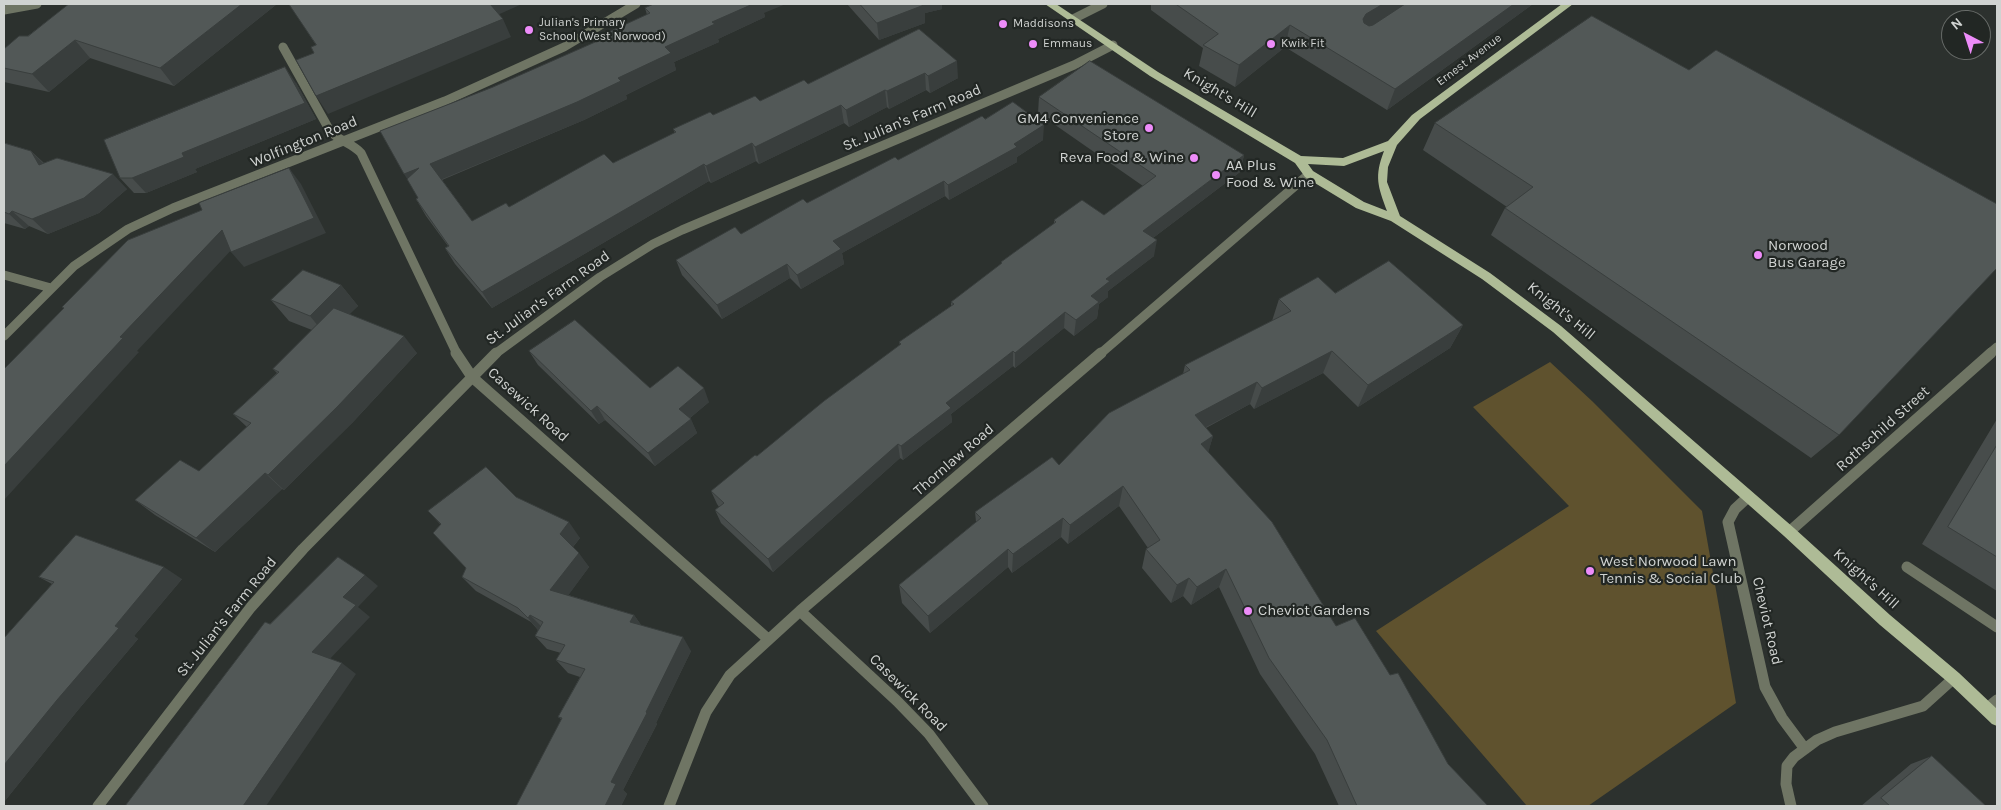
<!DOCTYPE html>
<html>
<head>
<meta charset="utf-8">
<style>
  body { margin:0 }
  #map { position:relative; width:2001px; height:810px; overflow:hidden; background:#2c312e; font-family:Karla,sans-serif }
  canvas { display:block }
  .frame { position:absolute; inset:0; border:5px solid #d0d3d1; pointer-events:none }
  .north { position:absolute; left:1941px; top:10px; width:50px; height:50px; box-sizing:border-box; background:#222724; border:1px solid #686c69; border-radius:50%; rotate:320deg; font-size:14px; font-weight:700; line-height:20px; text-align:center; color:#d0d3d1 }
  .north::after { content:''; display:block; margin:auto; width:18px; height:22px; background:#ed8cf9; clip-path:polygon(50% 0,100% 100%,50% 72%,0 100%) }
</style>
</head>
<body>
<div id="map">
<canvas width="2001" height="810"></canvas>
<div class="frame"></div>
<div class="north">N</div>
</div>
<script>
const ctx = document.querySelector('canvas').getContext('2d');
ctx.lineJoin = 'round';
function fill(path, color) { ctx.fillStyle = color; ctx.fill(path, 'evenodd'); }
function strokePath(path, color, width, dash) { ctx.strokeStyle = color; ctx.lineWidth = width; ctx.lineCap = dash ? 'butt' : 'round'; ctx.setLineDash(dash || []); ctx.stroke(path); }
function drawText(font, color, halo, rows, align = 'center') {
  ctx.font = font + ' Karla,sans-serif'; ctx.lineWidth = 4.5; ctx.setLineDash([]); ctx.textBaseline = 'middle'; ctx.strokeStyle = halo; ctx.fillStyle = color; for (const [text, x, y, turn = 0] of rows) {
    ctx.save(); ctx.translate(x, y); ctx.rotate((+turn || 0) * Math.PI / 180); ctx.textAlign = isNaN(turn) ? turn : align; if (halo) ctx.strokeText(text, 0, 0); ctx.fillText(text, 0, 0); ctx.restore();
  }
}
fill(new Path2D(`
  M 1550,362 L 1592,401 L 1702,511 L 1736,703 L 1588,806 L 1527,806 L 1376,631 L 1569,506 L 1473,407 Z`), '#5f522e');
strokePath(new Path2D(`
  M 1907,567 L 1997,627
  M 1986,709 L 1997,700`), '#6f7564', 11);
strokePath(new Path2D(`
  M 4,10 L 37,4
  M 1073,19 L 1103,4
  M 283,47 L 330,131 C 339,141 352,143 361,153 L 457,354
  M 4,275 L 51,288
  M 4,336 L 74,266 L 128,229 L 173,208 L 445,101 L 564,47 L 636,4
  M 495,354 L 600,277 L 653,244 L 682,230 L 1074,65 L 1113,45
  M 1100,354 L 1309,174
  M 1989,354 L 1997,347`), '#6f7564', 9);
strokePath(new Path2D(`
  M 456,353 L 472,377 L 768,639
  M 1748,497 L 1735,509 L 1728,522 L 1765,687 L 1782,718 L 1805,749
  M 1789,532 L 1991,353
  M 800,611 L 897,701 L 929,734 L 983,806
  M 98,806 L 251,607 L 303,549 L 496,353
  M 669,806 L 706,712 L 730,675 L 800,611 L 1101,353
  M 1791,806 L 1786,784 L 1787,766 L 1794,757 L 1817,740 L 1835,732 L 1923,706 L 1954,678`), '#6f7564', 11);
fill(new Path2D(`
  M 1045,4 L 1056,4 L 1158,72 L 1301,156 L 1343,158 L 1388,141 L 1412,115 L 1562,4 L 1573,4 L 1420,119 L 1397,145 L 1388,167 L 1387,182 L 1400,216 L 1490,273 L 1561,326 L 1794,528 L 1890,615 L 1959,673 L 1997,709 L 1997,726 L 1992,724 L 1949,683 L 1880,625 L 1784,536 L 1553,332 L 1482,279 L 1391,221 L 1356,208 L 1305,177 L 1295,163 L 1150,76 ZM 1384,151 C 1374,177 1378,186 1387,211 L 1364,202 L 1313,171 L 1308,164 L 1344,166 Z`), '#aebb96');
fill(new Path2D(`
  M 69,4 L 277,4 L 174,86 L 90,58 L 49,92 L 4,82 L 4,49 L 28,36 Z
  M 847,4 L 942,4 L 942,9 L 925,13 L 925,23 L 879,40 Z
  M 1151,4 L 1533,4 L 1387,110 L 1285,47 L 1235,87 L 1199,66 L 1203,48 L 1151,10 Z
  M 645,8 L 764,13 L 765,17 L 718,39 L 719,42 L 674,62 L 676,70 L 626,95 L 627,99 L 584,120 L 442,180 L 472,221 L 509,207 L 613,163 L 675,133 L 673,129 L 713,115 L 760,101 L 808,84 L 919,29 L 958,78 L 930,93 L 926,90 L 889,109 L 887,107 L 849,127 L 844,123 L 759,164 L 756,161 L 711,183 L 709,181 L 492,308 L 455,264 L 445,248 L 448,246 L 426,216 L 416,199 L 418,198 L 493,87 L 601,40 L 600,36 L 647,15 Z
  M 1689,70 L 1839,435 L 1811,458 L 1491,235 L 1505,208 L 1507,207 L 1423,150 L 1435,123 Z
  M 296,83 L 316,119 L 195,169 L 197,172 L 146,193 L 134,193 L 120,178 Z
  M 1039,97 L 1244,155 L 1240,172 L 1153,238 L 1154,256 L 1108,291 L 1108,297 L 1099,304 L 1097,318 L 1074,336 L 1064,328 L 1015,368 L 1013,366 L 951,414 L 952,422 L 903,460 L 900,458 L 773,572 L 721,523 L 715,510 L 719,507 L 717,504 L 711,491 L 757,456 L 900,345 L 899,342 L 951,306 L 951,302 L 1001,264 L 1001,262 L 1054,224 L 1054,220 L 1104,215 L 1143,186 L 1038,113 Z
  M 985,119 L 1043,140 L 1017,157 L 1017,162 L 949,200 L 945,196 L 842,253 L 844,264 L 801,289 L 790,278 L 722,319 L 682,275 L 676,260 L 741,234 Z
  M 4,142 L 5,143 L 31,151 L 44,163 L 127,189 L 99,213 L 48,234 L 29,226 L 25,229 L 4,223 Z
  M 341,285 L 358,306 L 349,314 L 417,353 L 353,422 L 284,490 L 282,489 L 215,552 L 155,515 L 135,500 L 199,471 L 247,427 L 233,414 L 277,373 L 273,369 L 312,330 L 289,321 L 271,300 Z
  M 1335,293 L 1463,325 L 1450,348 L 1358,407 L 1323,373 L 1254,409 L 1250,404 L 1206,428 L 1213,436 L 1208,452 L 1336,626 L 1390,675 L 1448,764 L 1488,806 L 1339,806 L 1315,754 L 1260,674 L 1219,587 L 1191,605 L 1183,596 L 1171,603 L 1142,568 L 1146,549 L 1148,548 L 1119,506 L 1068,544 L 1061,537 L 1012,573 L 1008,567 L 930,633 L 902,603 L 899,585 L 976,522 L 975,512 L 1059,465 L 1183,374 L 1185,365 L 1272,321 L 1279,299 Z
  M 529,351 L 650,388 L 709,402 L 690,418 L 697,433 L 655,466 L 605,420 L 599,424 L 538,365 Z
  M 1997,419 L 1997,591 L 1922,544 Z
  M 516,497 L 580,538 L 573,547 L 589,567 L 568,595 L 634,615 L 641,625 L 691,651 L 656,723 L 657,724 L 623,790 L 627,794 L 621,806 L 561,719 L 558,717 L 580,677 L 568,673 L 556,660 L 561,653 L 547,649 L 535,636 L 538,630 L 531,622 L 476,591 L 462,577 L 466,569 L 440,524 L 428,511 Z
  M 39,577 L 182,579 L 134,636 L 138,639 L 78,710 L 4,802 L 4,638 L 52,584 Z
  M 1932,756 L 1986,806 L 1861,806 L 1911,764 Z`), '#474c4b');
fill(new Path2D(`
  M 242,4 L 277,4 L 174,86 L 160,68 Z
  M 488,4 L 522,4 L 493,17 Z
  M 753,4 L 786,4 L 764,13 L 765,17 L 718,39 L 719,42 L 674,62 L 676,70 L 626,95 L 627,99 L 584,120 L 440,180 L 430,164 L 618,78 L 665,47 L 712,22 Z
  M 917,4 L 942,4 L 942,9 L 925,13 L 925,23 L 879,40 L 877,23 Z
  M 1383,4 L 1410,4 L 1359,36 L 1363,19 L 1366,14 Z
  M 1514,4 L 1533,4 L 1387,110 L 1395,89 Z
  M 503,19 L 511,37 L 328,114 L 316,96 Z
  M 1290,25 L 1285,47 L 1235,87 L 1239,65 Z
  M 75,40 L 90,58 L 49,92 L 32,74 Z
  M 957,61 L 958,78 L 930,93 L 928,76 Z
  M 285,67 L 296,83 L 316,119 L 195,169 L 197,172 L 146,193 L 132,178 L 182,153 Z
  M 925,73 L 926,90 L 889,109 L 887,91 Z
  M 885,90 L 887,107 L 849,127 L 846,110 Z
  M 841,105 L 844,123 L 759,164 L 755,147 Z
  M 1044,125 L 1043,140 L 1017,157 L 1017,162 L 949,200 L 948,185 Z
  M 752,143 L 756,161 L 711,183 L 706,166 Z
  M 31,151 L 46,166 L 39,165 Z
  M 1244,155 L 1240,172 L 1141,247 L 1143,231 Z
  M 704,164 L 709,181 L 492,308 L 482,292 Z
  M 289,168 L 301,184 L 326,233 L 244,267 L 231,252 Z
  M 419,168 L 415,191 L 404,174 Z
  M 113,174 L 127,189 L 99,213 L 48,234 L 32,219 Z
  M 944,181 L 945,196 L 842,253 L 844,264 L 801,289 L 797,275 L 833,241 Z
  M 12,211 L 29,226 L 25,229 L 9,214 Z
  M 222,230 L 235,246 L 137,351 L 139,352 L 4,500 L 4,466 L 120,337 Z
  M 1157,240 L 1154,256 L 1108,291 L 1108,297 L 1099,304 L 1097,318 L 1074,336 L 1076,320 L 1091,296 L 1106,279 Z
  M 787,264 L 790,278 L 722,319 L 717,305 Z
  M 341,285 L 358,306 L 327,337 L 310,316 Z
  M 1065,312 L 1064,328 L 1015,368 L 1015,353 Z
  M 1463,325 L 1450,348 L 1358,407 L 1368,385 Z
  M 404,336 L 417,353 L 353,422 L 284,490 L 268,475 Z
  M 1013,351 L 1013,366 L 951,414 L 952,422 L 903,460 L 901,446 L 946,403 Z
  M 1332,351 L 1323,373 L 1254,409 L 1262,388 Z
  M 1257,382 L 1250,404 L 1189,436 L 1195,415 Z
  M 704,388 L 709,402 L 685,422 L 679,409 Z
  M 597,406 L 605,420 L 599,424 L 591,411 Z
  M 691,419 L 697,433 L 655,466 L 648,453 Z
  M 1213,436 L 1207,457 L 1201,444 Z
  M 898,444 L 900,458 L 773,572 L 768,559 Z
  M 265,473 L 282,489 L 215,552 L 196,538 Z
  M 1123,486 L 1119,506 L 1068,544 L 1070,525 Z
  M 1063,518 L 1061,537 L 1012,573 L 1013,554 Z
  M 569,522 L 580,538 L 571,549 L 560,534 Z
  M 1008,549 L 1008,567 L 930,633 L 928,616 Z
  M 579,553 L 589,567 L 562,604 L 550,590 Z
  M 164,567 L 182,579 L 134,636 L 138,639 L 78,710 L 4,802 L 4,765 L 115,626 Z
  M 1226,569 L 1219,587 L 1191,605 L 1197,587 Z
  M 365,575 L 378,586 L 358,607 L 370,617 L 326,663 L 312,652 L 343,597 Z
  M 1189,578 L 1183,596 L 1171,603 L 1177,585 Z
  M 530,615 L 543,628 L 540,632 L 528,618 Z
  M 634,615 L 644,629 L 630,622 Z
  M 683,637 L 691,651 L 656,723 L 657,724 L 623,790 L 627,794 L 621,806 L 605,806 L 611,782 Z
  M 342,663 L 356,674 L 266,806 L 243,806 Z`), '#393e3d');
const building = new Path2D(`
  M 69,4 L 242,4 L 160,68 L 75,40 L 32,74 L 4,68 L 4,49 L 19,36 L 28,36 Z
  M 289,4 L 490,4 L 503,19 L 316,96 L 296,60 L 314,53 L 311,47 L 316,45 Z
  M 654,4 L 753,4 L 712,22 L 715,24 L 665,47 L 671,53 L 618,78 L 621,81 L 577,102 L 430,164 L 472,221 L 506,203 L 509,207 L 604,154 L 613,163 L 676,132 L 673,129 L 710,112 L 713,115 L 755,96 L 760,101 L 804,80 L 808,84 L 919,29 L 957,61 L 928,76 L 925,73 L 887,91 L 885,90 L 846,110 L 841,105 L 755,147 L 752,143 L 706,166 L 704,164 L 482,292 L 445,248 L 449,246 L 416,199 L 418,198 L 407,179 L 419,168 L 404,174 L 380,131 L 493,87 L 602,39 L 600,36 L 650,13 L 645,8 Z
  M 860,4 L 923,4 L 924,5 L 877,23 Z
  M 1176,4 L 1383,4 L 1366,14 L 1363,19 L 1364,23 L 1369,26 L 1373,25 L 1405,4 L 1514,4 L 1395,89 L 1290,25 L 1239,65 L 1203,45 L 1218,34 Z
  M 1592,16 L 1689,70 L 1716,50 L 1997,204 L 1997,268 L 1839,435 L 1505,208 L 1533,187 L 1435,123 Z
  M 1090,61 L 1244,155 L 1143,231 L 1157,240 L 1106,279 L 1110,281 L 1091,296 L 1099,302 L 1076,320 L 1065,312 L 1015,353 L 1013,351 L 946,403 L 951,408 L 901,446 L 898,444 L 768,559 L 715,510 L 724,503 L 711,491 L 755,455 L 757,456 L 824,401 L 901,344 L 899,342 L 954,304 L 951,302 L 1002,263 L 1001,262 L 1056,222 L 1054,220 L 1082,200 L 1104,215 L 1156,176 L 1039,97 Z
  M 285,67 L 305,103 L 182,153 L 184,157 L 132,178 L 120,178 L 104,140 Z
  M 1013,102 L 1044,125 L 1014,144 L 1017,147 L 948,185 L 944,181 L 833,241 L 841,249 L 797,275 L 787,264 L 717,305 L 676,260 L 735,227 L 741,234 L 803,199 L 807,203 L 895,157 L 898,160 L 982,116 L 985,119 Z
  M 4,143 L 31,151 L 39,165 L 57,158 L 113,174 L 84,198 L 32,219 L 12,211 L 9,214 L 4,212 Z
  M 289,168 L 314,218 L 231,252 L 222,230 L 120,337 L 123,338 L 4,466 L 4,369 L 64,308 L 62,307 L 128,240 L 202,210 L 199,203 Z
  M 1389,261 L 1463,325 L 1368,385 L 1332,351 L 1262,388 L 1257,382 L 1195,415 L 1213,436 L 1201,444 L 1272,522 L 1336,626 L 1355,618 L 1390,675 L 1398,673 L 1448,764 L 1488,806 L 1357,806 L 1327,740 L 1269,658 L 1226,569 L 1197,587 L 1189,578 L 1177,585 L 1146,549 L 1160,540 L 1123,486 L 1070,525 L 1063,518 L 1013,554 L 1008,549 L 928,616 L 899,585 L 981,518 L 975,512 L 1052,457 L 1059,465 L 1109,413 L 1190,370 L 1185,365 L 1291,311 L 1279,299 L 1318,277 L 1335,293 Z
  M 303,270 L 341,285 L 310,316 L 271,300 Z
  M 334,308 L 404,336 L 338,406 L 268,475 L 265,473 L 196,538 L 135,500 L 180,460 L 199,471 L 251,423 L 233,414 L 279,372 L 273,369 Z
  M 575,320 L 650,388 L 678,366 L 704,388 L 679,409 L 691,419 L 648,453 L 597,406 L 591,411 L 529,351 Z
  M 1997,445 L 1997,557 L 1948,527 Z
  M 486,467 L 516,497 L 569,522 L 560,534 L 579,553 L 550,590 L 634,615 L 630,622 L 683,637 L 646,712 L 647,713 L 611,782 L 616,784 L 605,806 L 516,806 L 562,718 L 558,717 L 585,669 L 556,660 L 565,645 L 535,636 L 543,622 L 530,615 L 528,618 L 518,608 L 462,577 L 466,568 L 433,533 L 441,524 L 428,511 Z
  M 76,535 L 164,567 L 115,626 L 119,628 L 57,700 L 4,765 L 4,638 L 54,582 L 39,577 Z
  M 338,557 L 365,575 L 343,597 L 356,605 L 312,652 L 342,663 L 243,806 L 125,806 L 265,622 L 270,624 Z
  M 1932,756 L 1986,806 L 1890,806 L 1881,798 Z`);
fill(building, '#525857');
strokePath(building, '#393e3d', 1);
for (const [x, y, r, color] of [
  [1003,24,5,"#ed8cf9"],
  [529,30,5,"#ed8cf9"],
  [1033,44,5,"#ed8cf9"],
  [1271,44,5,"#ed8cf9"],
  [1149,128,5,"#ed8cf9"],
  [1194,158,5,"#ed8cf9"],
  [1216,175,5,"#ed8cf9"],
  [1758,255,5,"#ed8cf9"],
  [1590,571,5,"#ed8cf9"],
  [1248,611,5,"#ed8cf9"]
]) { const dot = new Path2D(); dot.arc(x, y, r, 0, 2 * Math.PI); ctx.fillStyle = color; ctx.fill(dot); strokePath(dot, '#222724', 2); }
drawText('12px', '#d0d3d1', '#222724', [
  ["Julian's Primary",539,23],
  ["School (West Norwood)",539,37],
  ["Maddisons",1013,24],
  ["Emmaus",1043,44],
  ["Kwik Fit",1281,44]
], 'left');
drawText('12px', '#d0d3d1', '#222724', [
  ["Ernest Avenue",1469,60,-37]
]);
drawText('15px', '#d0d3d1', '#222724', [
  ["Knight's Hill",1220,93,31],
  ["St. Julian's Farm Road",912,118,-23],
  ["Wolfington Road",304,142,-22],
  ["St. Julian's Farm Road",548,298,-36],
  ["Knight's Hill",1561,311,39],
  ["Casewick Road",528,405,42],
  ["Rothschild Street",1883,429,-42],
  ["Thornlaw Road",954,460,-41],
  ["Knight's Hill",1866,579,42],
  ["St. Julian's Farm Road",227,617,-51],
  ["Cheviot Road",1767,621,77],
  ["Casewick Road",908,693,45]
]);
drawText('15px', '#d0d3d1', '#222724', [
  ["GM4 Convenience",1139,119,"right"],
  ["Store",1139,136,"right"],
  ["Reva Food & Wine",1184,158,"right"],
  ["AA Plus",1226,166],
  ["Food & Wine",1226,183],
  ["Norwood",1768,246],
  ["Bus Garage",1768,263],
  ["West Norwood Lawn",1600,562],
  ["Tennis & Social Club",1600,579],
  ["Cheviot Gardens",1258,611]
], 'left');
</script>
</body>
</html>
